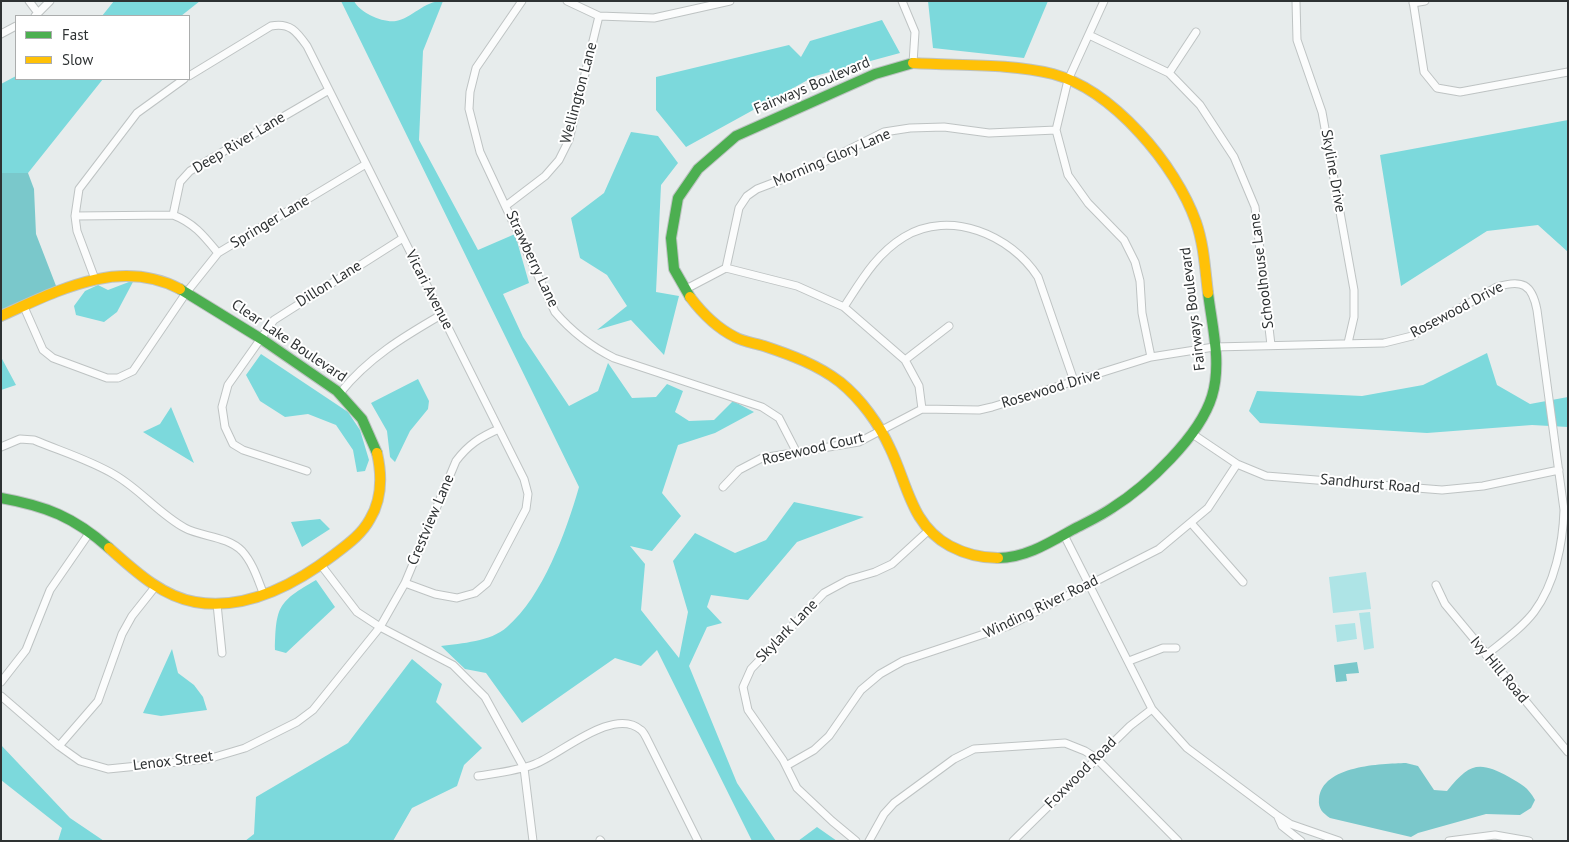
<!DOCTYPE html>
<html>
<head>
<meta charset="utf-8">
<style>
  body { margin:0 }
  #map { position:relative; width:1569px; height:842px; overflow:hidden; background:#e7ecec; font-family:"PT Sans",sans-serif }
  canvas { display:block }
  .frame { position:absolute; inset:0; border:2px solid #2e3233; pointer-events:none }
  .legend { position:absolute; left:15px; top:15px; width:175px; height:65px; box-sizing:border-box; background:#fff; border:1px solid #abadad; margin:0; padding:6px 9px; list-style:none; font-size:15px; color:#2e3233 }
  .legend li { display:flex; align-items:center; gap:10px; height:25px }
  .legend b { width:25px; border:1px solid #abadad }
</style>
</head>
<body>
<div id="map">
<canvas width="1569" height="842"></canvas>
<div class="frame"></div>
<ul class="legend">
<li><b style="height:6px;background:#4caf50"></b>Fast</li>
<li><b style="height:6px;background:#ffc107"></b>Slow</li>
</ul>
</div>
<script>
const ctx = document.querySelector('canvas').getContext('2d');
ctx.lineJoin = 'round';
function fill(path, color) { ctx.fillStyle = color; ctx.fill(path, 'evenodd'); }
function strokePath(path, color, width, dash) { ctx.strokeStyle = color; ctx.lineWidth = width; ctx.lineCap = dash ? 'butt' : 'round'; ctx.setLineDash(dash || []); ctx.stroke(path); }
function drawText(font, color, halo, rows, align = 'center') {
  ctx.font = font + ' "PT Sans",sans-serif'; ctx.lineWidth = 4; ctx.setLineDash([]); ctx.textBaseline = 'middle'; ctx.strokeStyle = halo; ctx.fillStyle = color; for (const [text, x, y, turn = 0] of rows) {
    ctx.save(); ctx.translate(x, y); ctx.rotate((+turn || 0) * Math.PI / 180); ctx.textAlign = isNaN(turn) ? turn : align; if (halo) ctx.strokeText(text, 0, 0); ctx.fillText(text, 0, 0); ctx.restore();
  }
}
fill(new Path2D(`
  M 1366,572 L 1371,609 L 1333,613 L 1329,577 Z
  M 1370,612 L 1374,648 L 1364,650 L 1359,613 Z
  M 1355,623 L 1357,639 L 1337,642 L 1335,625 Z`), '#aee4e6');
fill(new Path2D(`
  M 114,1 L 200,1 L 181,16 L 102,16 Z
  M 341,1 L 354,1 C 360,13 383,23 396,21 C 413,18 423,1 443,1 L 423,51 L 419,140 L 478,250 L 515,234 L 529,283 L 503,294 L 523,337 L 569,406 L 598,391 L 608,363 L 632,398 L 656,397 L 667,384 L 683,391 L 675,412 L 689,421 L 714,420 L 733,401 L 754,412 L 715,433 L 678,445 L 662,493 L 681,516 L 652,551 L 630,546 L 645,564 L 641,610 L 679,658 L 688,612 L 673,561 L 695,533 L 735,553 L 766,540 L 794,502 L 864,517 L 797,542 L 748,600 L 711,595 L 707,607 L 722,623 L 707,627 L 689,666 L 737,783 L 776,841 L 752,841 L 657,650 L 641,666 L 615,658 L 522,723 L 486,673 L 465,669 L 441,646 C 462,643 490,642 507,627 C 543,596 566,532 579,487 Z
  M 928,1 L 1048,1 L 1024,58 L 933,48 Z
  M 882,20 L 900,53 L 815,76 L 686,147 L 656,110 L 656,77 L 789,45 L 801,57 L 810,41 Z
  M 16,76 L 16,79 L 103,79 L 28,173 L 1,173 L 1,84 Z
  M 1568,120 L 1568,252 L 1538,225 L 1487,231 L 1401,286 L 1380,155 Z
  M 631,132 L 658,136 L 678,163 L 661,185 L 656,292 L 679,296 L 664,355 L 631,320 L 597,330 L 627,306 L 607,275 L 580,258 L 571,218 L 604,193 Z
  M 134,280 L 117,312 L 104,322 L 76,315 L 74,306 L 85,291 L 98,285 L 108,290 Z
  M 1487,353 L 1497,385 L 1530,404 L 1568,397 L 1568,427 L 1532,425 L 1427,433 L 1260,423 L 1249,411 L 1257,391 L 1362,396 L 1423,385 Z
  M 261,354 L 348,412 L 360,430 L 369,460 L 365,471 L 357,472 L 353,450 L 336,425 L 308,414 L 285,417 L 260,401 L 246,375 Z
  M 1,357 L 16,385 L 1,390 Z
  M 418,379 L 429,401 L 428,409 L 410,431 L 395,462 L 390,457 L 387,431 L 371,403 Z
  M 171,407 L 194,463 L 143,432 L 160,424 Z
  M 320,519 L 330,529 L 302,547 L 291,522 Z
  M 316,580 L 335,607 L 286,653 L 275,650 C 276,606 278,602 316,580 Z
  M 172,649 L 178,673 L 194,685 L 203,697 L 207,710 L 161,716 L 143,713 Z
  M 412,659 L 442,684 L 436,702 L 482,748 L 464,765 L 457,786 L 412,808 L 393,841 L 245,841 L 254,834 L 256,797 L 348,743 Z
  M 1,745 L 70,818 L 104,841 L 58,841 L 62,828 L 1,780 Z
  M 817,827 L 837,841 L 798,841 Z`), '#7cd9dc');
fill(new Path2D(`
  M 1,173 L 28,173 L 34,189 L 36,234 L 58,291 L 1,315 Z
  M 1357,662 L 1359,673 L 1346,674 L 1347,681 L 1336,682 L 1334,665 Z
  M 1406,763 L 1418,766 L 1434,790 L 1447,791 C 1469,764 1478,760 1509,777 C 1521,784 1528,787 1535,800 L 1531,808 L 1520,815 L 1486,814 L 1418,833 L 1411,837 L 1330,818 C 1323,813 1318,809 1319,799 C 1322,765 1381,764 1406,763 Z`), '#7ac8cb');
const street = new Path2D(`
  M 29,1 L 38,13
  M 522,1 L 476,68 L 470,92 L 469,109 L 480,152 L 555,312 C 572,332 590,346 614,358 L 762,407 L 779,418 L 796,451
  M 567,1 L 599,16 L 654,18 L 730,1
  M 902,1 L 915,32 L 913,63
  M 1104,1 L 1068,80 L 1056,130 L 1068,175 L 1088,203 L 1124,240 L 1135,262 L 1140,281 L 1142,313 L 1151,357
  M 1296,1 L 1297,40 L 1322,112 L 1354,290 L 1354,317 L 1348,343
  M 1413,1 L 1424,72 L 1437,88 L 1460,92 L 1568,72
  M 1413,3 L 1425,1
  M 35,16 L 50,1
  M 1,34 L 16,26
  M 1089,35 L 1169,73 L 1200,105 L 1234,157 L 1255,207 L 1271,345
  M 1169,73 L 1196,32
  M 189,76 L 271,26 C 290,22 297,32 307,46 L 524,479 L 528,494 L 526,509 L 487,583 L 475,593 L 457,598 L 435,594 L 405,583
  M 507,205 L 545,176 L 559,160 L 569,140 L 599,16
  M 173,215 L 180,182 L 190,171 L 329,90
  M 75,216 L 173,215 C 194,223 204,236 218,253
  M 726,268 L 739,208 L 747,196 L 757,189 L 812,168 L 884,132 L 910,128 L 944,127 L 989,133 L 1056,130
  M 95,279 L 77,231 L 75,216 L 79,189 L 137,113 L 184,79
  M 686,289 L 726,268 L 797,286 L 844,307 L 905,360 L 919,386 L 922,409
  M 24,307 L 43,350 L 53,358 L 107,378 L 118,378 L 133,371 L 186,293 L 218,253 L 366,164
  M 844,307 C 861,281 876,254 904,237 C 950,209 1011,235 1038,277 L 1074,381
  M 905,360 L 949,326
  M 340,393 C 368,358 403,337 441,315
  M 1191,433 L 1237,464 L 1266,476 L 1442,490 L 1483,486 L 1559,470
  M 1,447 L 20,439 L 34,440 C 60,451 90,460 115,475 C 141,490 159,514 185,528 C 202,537 227,536 242,551 C 253,563 258,580 264,595
  M 307,471 L 243,450 L 233,444 L 225,427 L 222,407 L 228,385 L 274,320 L 403,238
  M 723,487 L 739,470 L 762,458 L 859,442 L 922,409 L 979,410 L 992,407 L 1151,357 L 1214,347 L 1384,343 L 1412,336 L 1497,287 C 1522,279 1532,284 1537,310 L 1564,510 C 1563,543 1555,584 1534,612 C 1521,629 1502,642 1486,655
  M 1191,523 L 1243,582
  M 1064,535 L 1152,709 L 1187,748 L 1278,816 L 1290,824 L 1339,841
  M 321,565 L 357,612 L 380,627 L 453,665 L 485,697 L 524,768 L 533,841
  M 1436,585 L 1445,604 L 1568,752
  M 217,604 L 222,653
  M 1129,661 L 1163,648 L 1176,648
  M 1,682 L 26,650 L 50,590 L 90,532
  M 1,696 L 59,746 L 80,761 L 108,769 L 208,759 L 245,748 L 297,722 L 313,710 L 380,627 L 405,583 L 456,461 C 468,445 480,437 499,429
  M 59,746 L 98,701 L 122,634 L 132,616 L 155,587
  M 786,766 L 814,750 L 829,736 L 861,690 L 880,674 L 903,661 L 1008,626 L 1159,549 L 1208,508 L 1237,464
  M 478,776 C 497,773 517,771 535,764 C 561,754 614,706 641,730 C 644,732 647,739 649,743 L 698,841
  M 1278,817 L 1282,826 L 1301,841
  M 600,840 L 601,841
  M 856,841 L 832,821 L 797,788 L 783,760 L 748,710 L 743,687 L 751,669 L 824,593 L 848,580 L 875,572 L 892,564 L 928,531
  M 869,841 L 884,814 L 894,803 L 954,759 L 974,749 L 1065,743 L 1085,751 L 1096,758 L 1178,841
  M 1013,841 L 1130,726 L 1152,709
  M 1449,841 L 1495,835 L 1529,841`);
const fast = new Path2D(`
  M 180,289 L 263,340 L 337,391 L 362,419 L 377,453
  M 690,297 L 674,269 L 671,238 L 678,198 L 698,169 L 736,136 L 875,74 L 913,63
  M 1,498 C 46,506 74,517 109,548
  M 998,558 C 1025,558 1049,543 1072,530 C 1085,523 1099,517 1112,508 C 1147,486 1200,436 1212,396 C 1222,363 1212,326 1208,293`);
const slow = new Path2D(`
  M 913,63 C 959,66 1008,63 1053,74 C 1113,90 1176,165 1196,222 C 1204,245 1205,269 1208,293
  M 690,297 C 702,313 717,328 735,337 C 744,342 755,343 764,346 C 791,355 818,365 840,382 C 861,399 879,424 890,448 C 908,485 911,525 950,546 C 965,554 981,558 998,558
  M 1,316 C 57,291 119,257 180,289
  M 109,548 C 134,570 161,596 195,602 C 246,611 296,584 335,554 C 348,544 362,534 370,519 C 382,499 382,475 377,453`);
strokePath(street, '#bec3c3', 9);
strokePath(fast, '#bec3c3', 12);
strokePath(slow, '#bec3c3', 12);
strokePath(street, '#fbfcfc', 7);
strokePath(fast, '#4caf50', 10);
strokePath(slow, '#ffc107', 10);
drawText('15px', '#2e3233', '#fff', [
  ["Fairways Boulevard",812,86,-23],
  ["Wellington Lane",579,93,-75],
  ["Deep River Lane",239,143,-31],
  ["Morning Glory Lane",832,158,-23],
  ["Skyline Drive",1333,171,80],
  ["Springer Lane",270,222,-31],
  ["Strawberry Lane",532,259,65],
  ["Schoolhouse Lane",1262,271,-97],
  ["Dillon Lane",329,284,-32],
  ["Vicari Avenue",429,290,63],
  ["Fairways Boulevard",1193,309,-97],
  ["Rosewood Drive",1457,310,-28],
  ["Clear Lake Boulevard",289,341,34],
  ["Rosewood Drive",1051,389,-17],
  ["Rosewood Court",813,449,-13],
  ["Sandhurst Road",1370,484,5],
  ["Crestview Lane",431,520,-67],
  ["Winding River Road",1041,607,-26],
  ["Skylark Lane",787,631,-46],
  ["Ivy Hill Road",1499,670,50],
  ["Lenox Street",173,761,-7],
  ["Foxwood Road",1081,773,-45]
]);
</script>
</body>
</html>
